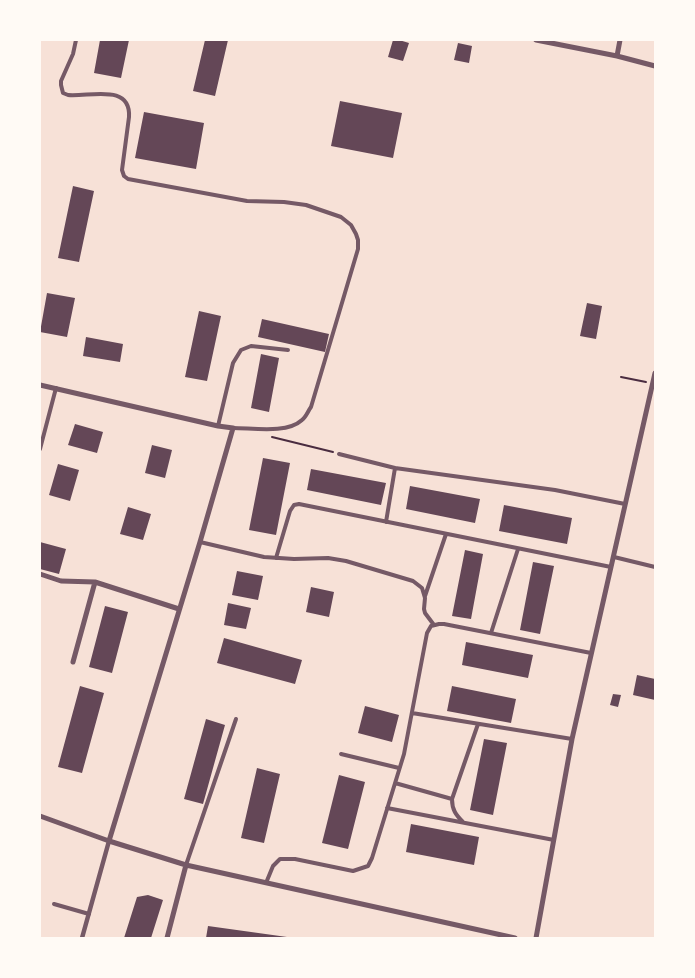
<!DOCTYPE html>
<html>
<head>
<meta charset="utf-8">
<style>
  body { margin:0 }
  #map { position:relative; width:695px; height:978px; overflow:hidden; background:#f7e1d7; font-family:"Noto Sans",sans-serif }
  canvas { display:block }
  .frame { position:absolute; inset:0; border:41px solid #fffaf5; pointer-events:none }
</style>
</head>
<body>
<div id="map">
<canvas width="695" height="978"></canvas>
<div class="frame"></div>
</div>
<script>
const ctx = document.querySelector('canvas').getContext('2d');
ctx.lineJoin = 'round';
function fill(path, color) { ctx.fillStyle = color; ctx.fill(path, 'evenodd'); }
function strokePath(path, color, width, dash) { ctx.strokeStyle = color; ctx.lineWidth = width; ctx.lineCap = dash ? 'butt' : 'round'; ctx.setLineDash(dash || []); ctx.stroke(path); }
fill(new Path2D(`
  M 100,40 L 129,40 L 121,78 L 94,73 Z
  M 205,40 L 228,40 L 215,96 L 193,91 Z
  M 393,40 L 399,40 L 409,43 L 403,61 L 388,57 Z
  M 458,43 L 472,46 L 469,63 L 454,60 Z
  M 340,101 L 402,113 L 393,158 L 331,146 Z
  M 144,112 L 204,123 L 196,169 L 135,158 Z
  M 73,186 L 94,191 L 79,262 L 58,258 Z
  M 47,293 L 75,298 L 67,337 L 40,332 Z
  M 587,303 L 602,306 L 596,339 L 580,336 Z
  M 199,311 L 221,316 L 207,381 L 185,377 Z
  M 262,319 L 329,334 L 325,352 L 258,337 Z
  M 86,337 L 123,344 L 120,362 L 83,356 Z
  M 261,354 L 279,358 L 269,412 L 251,408 Z
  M 75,424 L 103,432 L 97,453 L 68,445 Z
  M 152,445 L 172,450 L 165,478 L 145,473 Z
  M 263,458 L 290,463 L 276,535 L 249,530 Z
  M 58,464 L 79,470 L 70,501 L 49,495 Z
  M 311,469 L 386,483 L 381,505 L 307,490 Z
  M 410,486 L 480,499 L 475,523 L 406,509 Z
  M 504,505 L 572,518 L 567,544 L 499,531 Z
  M 128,507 L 151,514 L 143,540 L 120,534 Z
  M 40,542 L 66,549 L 59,574 L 40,569 Z
  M 465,550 L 483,554 L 471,619 L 452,616 Z
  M 533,562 L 554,566 L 540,634 L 520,630 Z
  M 237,571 L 263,576 L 258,600 L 232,595 Z
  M 311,587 L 334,592 L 329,617 L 306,612 Z
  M 228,603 L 251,608 L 246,629 L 224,625 Z
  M 105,606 L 128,612 L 112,673 L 89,667 Z
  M 224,638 L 302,660 L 295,684 L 217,663 Z
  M 466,642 L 533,655 L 528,678 L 462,665 Z
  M 637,675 L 655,679 L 655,700 L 633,695 Z
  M 80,686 L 104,693 L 82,773 L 58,767 Z
  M 452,686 L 516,699 L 511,723 L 447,711 Z
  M 613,694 L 621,695 L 618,707 L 610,705 Z
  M 365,706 L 399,715 L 392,742 L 358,733 Z
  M 206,719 L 225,725 L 203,804 L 184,799 Z
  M 484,739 L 507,743 L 493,815 L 470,810 Z
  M 257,768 L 280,774 L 264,843 L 241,838 Z
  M 339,775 L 365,782 L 348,849 L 322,843 Z
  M 411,824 L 479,837 L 474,865 L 406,852 Z
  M 148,895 L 163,900 L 151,938 L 124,938 L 137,897 Z
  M 208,926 L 287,937 L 287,938 L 206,938 Z`), '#644757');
strokePath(new Path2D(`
  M 621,377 L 646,382
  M 272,437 L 333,452`), '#4a2c40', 2);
strokePath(new Path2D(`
  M 76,40 L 73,54 L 61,81 L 61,85 L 63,93 L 68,95 C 90,97 131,83 129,117 L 122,170 L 124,176 L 128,179 L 247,201 L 284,202 L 306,205 L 341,217 L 351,225 L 356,234 L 358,240 L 358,249 L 311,407 C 308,411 306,417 302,420 C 287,434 253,428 233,428
  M 218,426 L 233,363 L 241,350 L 251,346 L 288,350
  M 40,449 L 56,388
  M 339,454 L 395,468
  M 386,522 L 395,468 L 555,490 L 625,504
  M 200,542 L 264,557 L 294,559 L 328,558 L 346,561 L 413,581 L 422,588 L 425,598 L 424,609 L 425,613 L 434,625
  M 614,557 L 655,567
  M 276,558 L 290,511 L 294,505 L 299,504 L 611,567
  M 425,596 L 446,534
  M 491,633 L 518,549
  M 412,713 L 572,739
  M 341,754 L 399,768
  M 395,783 L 452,799
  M 387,808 L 554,840
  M 463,822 C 456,815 452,810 452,799 L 478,724
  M 186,865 L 236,719
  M 266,883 L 273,866 L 280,859 L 295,859 L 353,871 L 368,866 L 372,858 L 404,754 L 427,633 L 431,626 L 439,624 L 444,624 L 591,653
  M 54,904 L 89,914`), '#755966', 4);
strokePath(new Path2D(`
  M 82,938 L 109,841`), '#755966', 4.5);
strokePath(new Path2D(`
  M 536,40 L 617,56 L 655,66
  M 617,56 L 620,40
  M 40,385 L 218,426 L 233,428 L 200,542 L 109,841
  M 40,574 L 61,581 L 95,582 L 179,609
  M 73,662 L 95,582
  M 40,816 L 109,841 L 186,865 L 515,938
  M 167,938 L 186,865
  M 536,938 L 572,739 L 655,373`), '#755966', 5);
</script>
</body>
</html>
